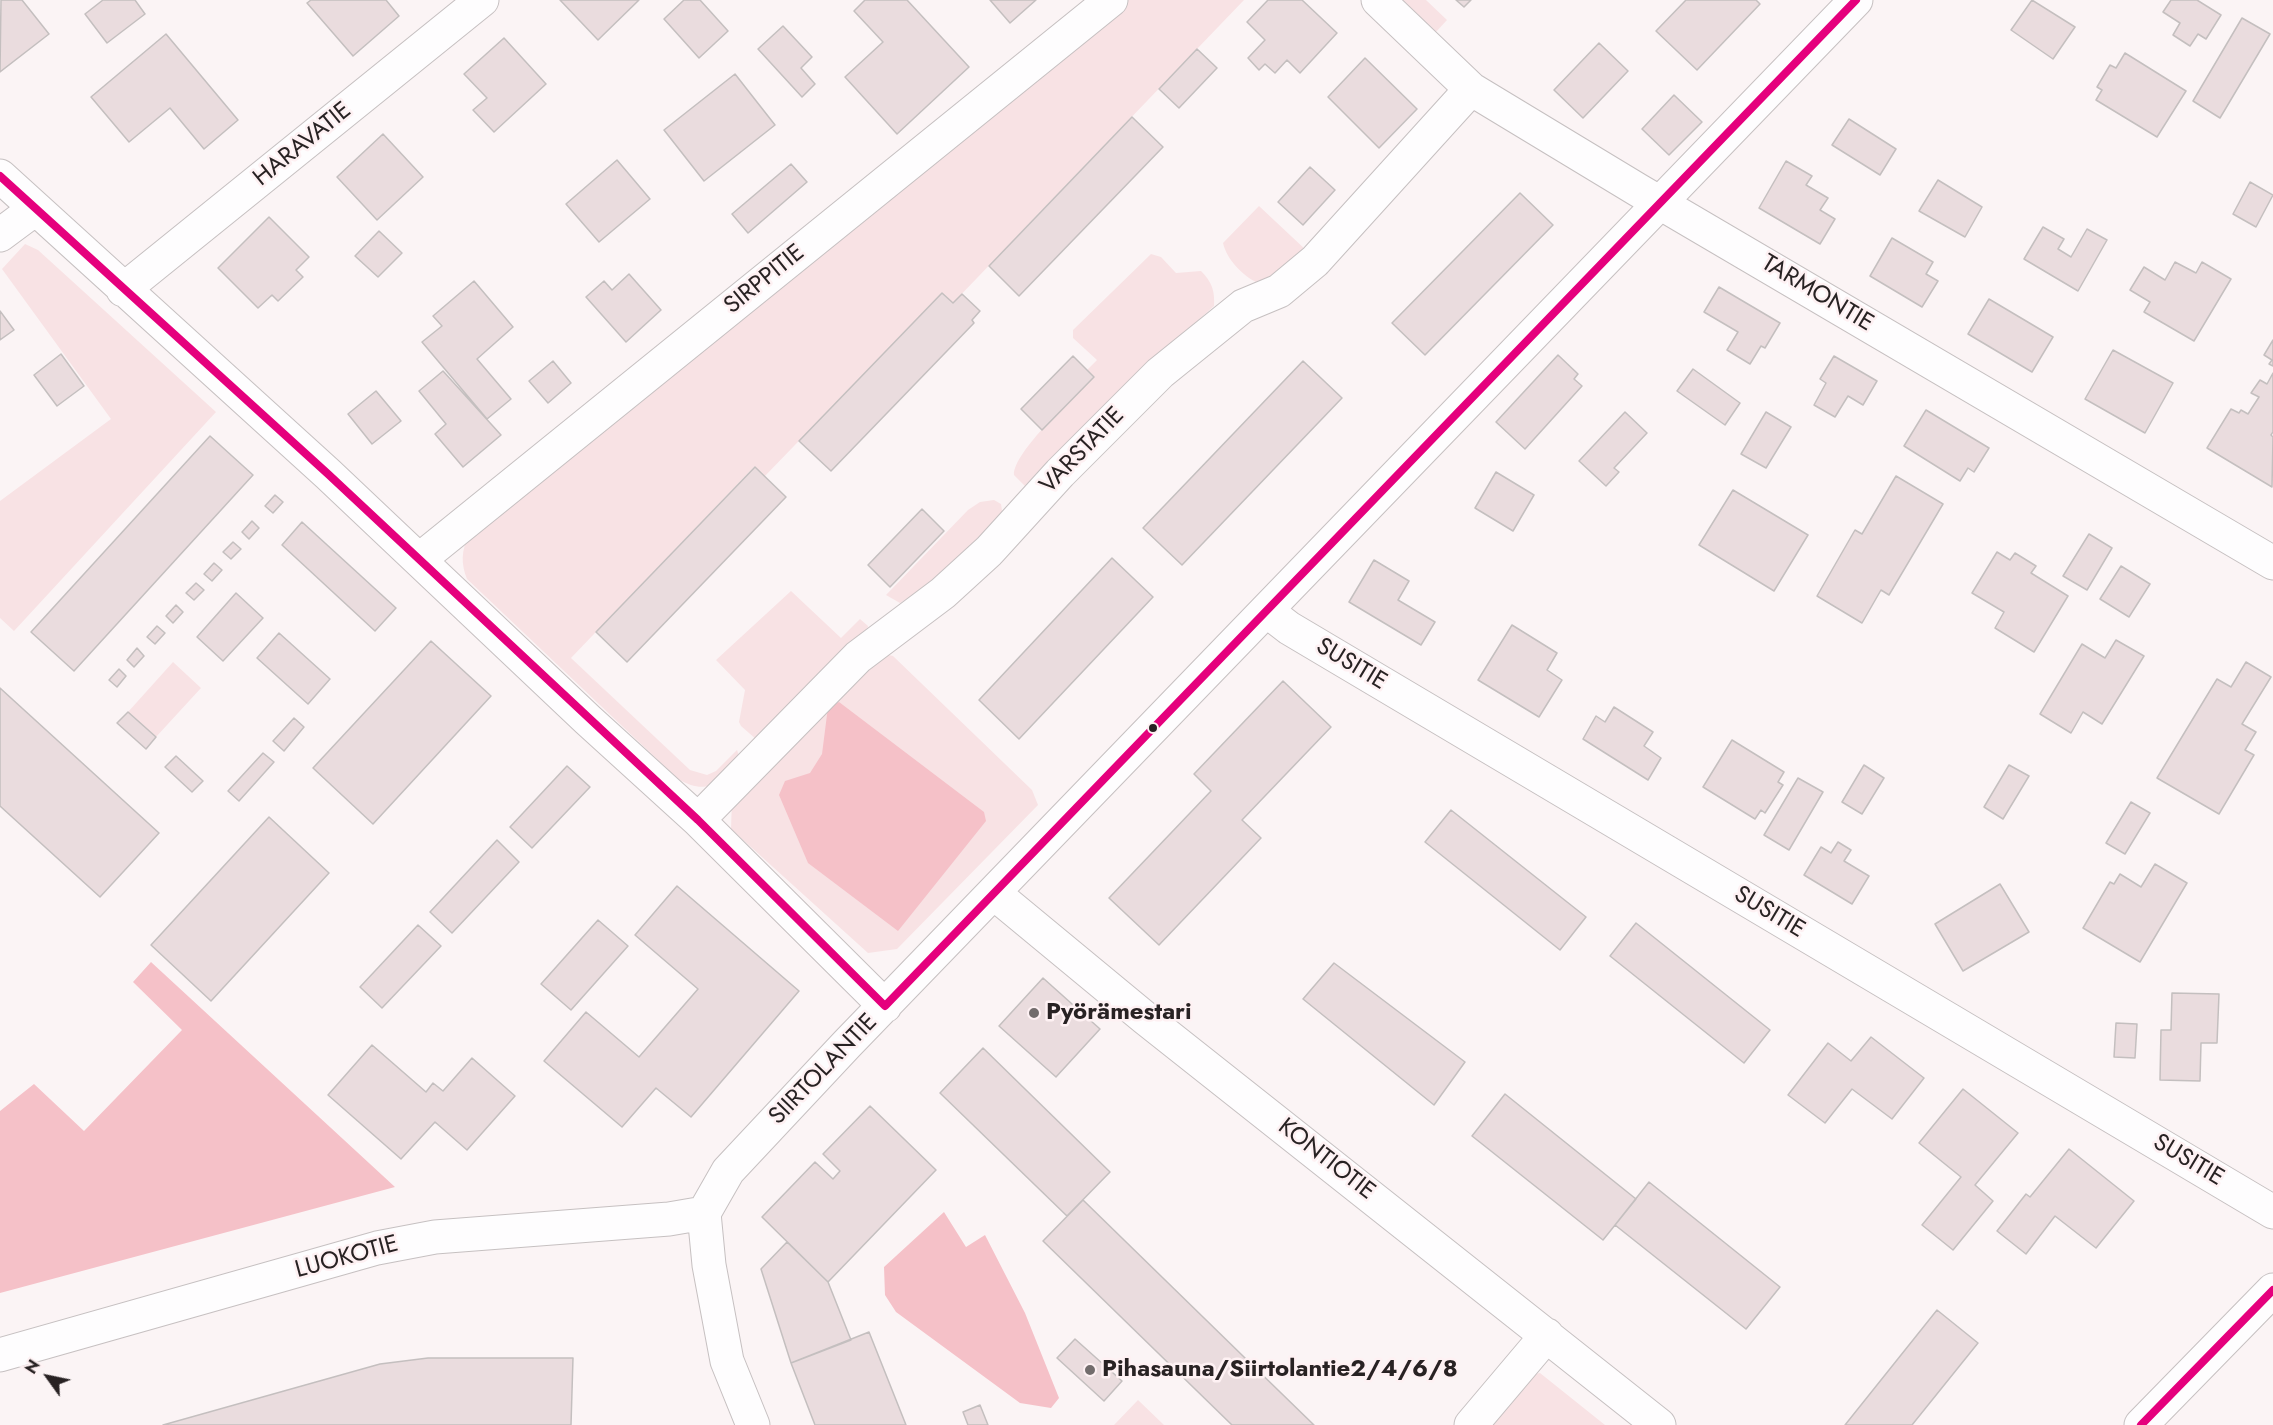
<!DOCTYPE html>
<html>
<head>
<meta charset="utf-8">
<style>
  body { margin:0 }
  #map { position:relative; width:2273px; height:1425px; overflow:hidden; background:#fbf4f5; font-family:Jost,sans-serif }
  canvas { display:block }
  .north { position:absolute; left:18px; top:1347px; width:60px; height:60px; -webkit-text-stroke:4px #fef1f3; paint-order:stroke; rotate:303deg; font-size:16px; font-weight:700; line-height:24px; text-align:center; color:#282223 }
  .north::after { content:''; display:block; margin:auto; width:21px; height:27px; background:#282223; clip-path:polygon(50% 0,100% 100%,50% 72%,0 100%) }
</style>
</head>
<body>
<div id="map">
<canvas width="2273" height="1425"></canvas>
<div class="north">N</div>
</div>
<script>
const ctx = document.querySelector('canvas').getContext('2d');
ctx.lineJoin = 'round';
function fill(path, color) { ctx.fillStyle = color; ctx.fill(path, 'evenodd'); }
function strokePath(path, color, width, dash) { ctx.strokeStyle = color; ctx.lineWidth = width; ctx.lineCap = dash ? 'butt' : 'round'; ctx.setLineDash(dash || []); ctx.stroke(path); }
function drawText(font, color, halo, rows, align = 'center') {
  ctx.font = font + ' Jost,sans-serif'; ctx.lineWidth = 5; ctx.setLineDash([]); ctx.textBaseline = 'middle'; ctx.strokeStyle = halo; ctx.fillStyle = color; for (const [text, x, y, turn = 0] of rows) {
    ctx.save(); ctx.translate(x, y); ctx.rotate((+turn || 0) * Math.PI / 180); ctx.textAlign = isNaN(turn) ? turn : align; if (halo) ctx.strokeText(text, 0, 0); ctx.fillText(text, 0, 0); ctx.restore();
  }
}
fill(new Path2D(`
  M 1128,0 L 1244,0 L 953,303 L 942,293 L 764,477 L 754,467 L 571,658 L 690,770 L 707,775 L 716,771 L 737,750 L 740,759 C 720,781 709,797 678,779 L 467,579 C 461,564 461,550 469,536 Z
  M 1393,0 L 1426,0 L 1447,20 L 1435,33 Z
  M 1259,206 L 1307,251 L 1295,266 L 1258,283 C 1243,276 1227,260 1223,243 Z
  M 25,244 L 38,250 L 216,412 L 14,631 L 0,618 L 0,501 L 111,419 L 2,269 Z
  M 1151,254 L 1161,257 L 1176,273 L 1201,271 C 1212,282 1215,291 1214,306 L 1150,364 L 1029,490 L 1014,475 C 1013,452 1075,396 1094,377 L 1087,370 L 1097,360 L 1073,338 L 1073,330 Z
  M 994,500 L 1001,504 L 1003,517 L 936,581 L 900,603 L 886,595 L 968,510 L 980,502 Z
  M 791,591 L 841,638 L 860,619 L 868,626 L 867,631 L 757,740 L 741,726 L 739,722 L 745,690 L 716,660 Z
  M 885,654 L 893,656 L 1032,790 L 1038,805 L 897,949 L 868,953 L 731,829 L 732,799 L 873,657 Z
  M 173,662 L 201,688 L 156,737 L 128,712 Z
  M 1540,1373 L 1605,1425 L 1493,1425 L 1535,1374 Z
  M 1138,1400 L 1164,1425 L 1114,1425 Z`), '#f8e2e4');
fill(new Path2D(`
  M 839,702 L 984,812 L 986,821 L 898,931 L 808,863 L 779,795 L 785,781 L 810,773 L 822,754 L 828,707 Z
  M 151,962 L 395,1187 L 0,1293 L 0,1111 L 34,1084 L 84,1131 L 182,1030 L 133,982 Z
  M 944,1212 L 966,1247 L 985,1235 L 1025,1313 L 1059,1398 L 1051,1408 L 1020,1403 L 896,1312 L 885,1295 L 884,1267 Z`), '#f5c1c8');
const building = new Path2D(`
  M 1,0 L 22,0 L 49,34 L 0,72 Z
  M 103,0 L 135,0 L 145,14 L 107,43 L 85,14 Z
  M 311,0 L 386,0 L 399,16 L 353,56 L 307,3 Z
  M 560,0 L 639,0 L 598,40 Z
  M 684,0 L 700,0 L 728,31 L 699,58 L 664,19 Z
  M 865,0 L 907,0 L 969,67 L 897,134 L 845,77 L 883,42 L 854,11 Z
  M 990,0 L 1036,0 L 1010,23 Z
  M 1268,0 L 1302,0 L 1337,33 L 1300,73 L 1287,60 L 1275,73 L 1265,64 L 1259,70 L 1248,58 L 1265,40 L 1247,22 Z
  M 1456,0 L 1471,0 L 1464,7 Z
  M 1686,0 L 1756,0 L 1760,4 L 1697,70 L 1656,31 Z
  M 2032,0 L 2075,27 L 2053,59 L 2011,30 Z
  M 2171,0 L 2197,0 L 2221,15 L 2206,39 L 2198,34 L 2190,46 L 2173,35 L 2180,23 L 2163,12 Z
  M 2242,18 L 2270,34 L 2220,118 L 2193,101 Z
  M 783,26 L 812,57 L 801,68 L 815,84 L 802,97 L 758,49 Z
  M 166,34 L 238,120 L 204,149 L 170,108 L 129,142 L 91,97 Z
  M 504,38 L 546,84 L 494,132 L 473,110 L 487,98 L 464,74 Z
  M 1599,43 L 1628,71 L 1583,118 L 1554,90 Z
  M 1197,49 L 1217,68 L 1179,108 L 1159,89 Z
  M 2125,53 L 2186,91 L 2157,137 L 2096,100 L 2102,90 L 2097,87 L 2110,65 L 2116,68 Z
  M 1365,58 L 1417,109 L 1379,148 L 1328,97 Z
  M 735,74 L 775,125 L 704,181 L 664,130 Z
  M 1674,95 L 1702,122 L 1669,155 L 1642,129 Z
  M 1132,117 L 1163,147 L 1019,296 L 989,266 Z
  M 1849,119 L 1896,149 L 1880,175 L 1832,145 Z
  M 383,134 L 423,177 L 377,220 L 337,177 Z
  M 617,160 L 650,199 L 599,242 L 566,204 Z
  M 1786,161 L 1812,176 L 1806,185 L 1828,198 L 1820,210 L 1835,219 L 1820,244 L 1759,208 Z
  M 791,164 L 807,182 L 748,233 L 732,214 Z
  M 1310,167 L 1335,190 L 1303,225 L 1278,202 Z
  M 1938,180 L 1982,207 L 1965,237 L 1919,211 Z
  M 2250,182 L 2273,195 L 2256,227 L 2233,214 Z
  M 1520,193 L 1553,225 L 1425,355 L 1392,323 Z
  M 269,217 L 309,257 L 296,270 L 303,277 L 278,301 L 272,295 L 258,308 L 218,268 Z
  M 2043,227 L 2064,239 L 2058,249 L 2071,257 L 2087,229 L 2107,240 L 2078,291 L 2024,259 Z
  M 379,231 L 402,253 L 378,277 L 355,256 Z
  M 1892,238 L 1933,262 L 1926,274 L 1938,281 L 1922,307 L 1870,276 Z
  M 2175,262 L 2196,273 L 2202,262 L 2231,279 L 2194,341 L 2144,312 L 2150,302 L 2130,290 L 2144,267 L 2165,280 Z
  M 629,274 L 661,310 L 626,342 L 586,297 L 604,281 L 612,290 Z
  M 474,281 L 513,327 L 477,359 L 511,399 L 487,419 L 422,342 L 442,326 L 433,316 Z
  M 1719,287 L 1780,323 L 1765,348 L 1761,346 L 1750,364 L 1727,350 L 1738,332 L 1704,312 Z
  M 942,293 L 953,303 L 962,294 L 980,311 L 972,320 L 974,323 L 831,471 L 799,441 Z
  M 1989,299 L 2053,337 L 2032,372 L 1968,334 Z
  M 0,311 L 14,330 L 0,340 Z
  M 2273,340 L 2273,366 L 2269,364 L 2272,360 L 2264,355 Z
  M 2113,350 L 2173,383 L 2145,433 L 2085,399 Z
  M 61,354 L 84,386 L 57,406 L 34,375 Z
  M 1558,355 L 1578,374 L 1574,379 L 1582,386 L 1525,449 L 1496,422 Z
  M 1073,356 L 1094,377 L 1042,430 L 1021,409 Z
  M 1834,356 L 1877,381 L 1863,405 L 1848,396 L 1835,417 L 1814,405 L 1826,383 L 1820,379 Z
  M 553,361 L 571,383 L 548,403 L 529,381 Z
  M 1303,361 L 1342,398 L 1182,565 L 1143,528 Z
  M 1693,369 L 1740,403 L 1725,425 L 1677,391 Z
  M 443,371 L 501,435 L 463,467 L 435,434 L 446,424 L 419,391 Z
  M 2273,373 L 2273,432 L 2271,435 L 2273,437 L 2272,487 L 2207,448 L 2231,409 L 2239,413 L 2241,410 L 2248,414 L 2259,397 L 2251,393 L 2260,380 L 2267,384 Z
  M 376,391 L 401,421 L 372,444 L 348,414 Z
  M 1926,410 L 1989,448 L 1974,472 L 1968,468 L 1960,481 L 1904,446 Z
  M 1625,412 L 1647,433 L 1614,468 L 1619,472 L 1606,486 L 1579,461 Z
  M 1766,412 L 1791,427 L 1766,468 L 1741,454 Z
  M 210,436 L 253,475 L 74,671 L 31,632 Z
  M 755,467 L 786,497 L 627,662 L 596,632 Z
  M 1496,472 L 1534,495 L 1513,531 L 1475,508 Z
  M 1896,476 L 1943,504 L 1889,595 L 1881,590 L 1862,623 L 1817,596 L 1855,530 L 1862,534 Z
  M 1733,490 L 1808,535 L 1774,591 L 1699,545 Z
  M 275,495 L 283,502 L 273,513 L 265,506 Z
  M 922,509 L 944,531 L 890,587 L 868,565 Z
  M 252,521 L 259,528 L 249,539 L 242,532 Z
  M 302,522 L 396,608 L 375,631 L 282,545 Z
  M 2089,534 L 2112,548 L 2087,590 L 2063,576 Z
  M 233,542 L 241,549 L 231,559 L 223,552 Z
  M 1997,552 L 2010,560 L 2015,553 L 2036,566 L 2031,573 L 2068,596 L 2034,652 L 1995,628 L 2004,612 L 1972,593 Z
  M 1112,558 L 1153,597 L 1019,739 L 979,700 Z
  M 1374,560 L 1409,581 L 1398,600 L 1435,622 L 1421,645 L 1349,602 Z
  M 214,563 L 222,570 L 212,581 L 204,574 Z
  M 2121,566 L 2150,584 L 2129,617 L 2100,599 Z
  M 196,583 L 204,590 L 194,600 L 186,593 Z
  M 236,593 L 263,618 L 223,661 L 197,637 Z
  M 176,605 L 183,612 L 173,623 L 166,616 Z
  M 1512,625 L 1557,653 L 1547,670 L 1562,680 L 1539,717 L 1478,680 Z
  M 157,626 L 165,633 L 155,644 L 147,637 Z
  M 279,633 L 330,679 L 308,704 L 257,658 Z
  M 2116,640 L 2144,656 L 2102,724 L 2083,712 L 2071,733 L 2040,714 L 2082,644 L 2105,658 Z
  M 431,641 L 491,696 L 373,824 L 313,768 Z
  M 137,648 L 144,656 L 134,667 L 127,660 Z
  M 2246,662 L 2271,677 L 2242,724 L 2256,732 L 2245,750 L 2254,755 L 2219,814 L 2157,778 L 2217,679 L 2231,687 Z
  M 119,669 L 126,676 L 117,687 L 109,680 Z
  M 1283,681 L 1331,727 L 1242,820 L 1261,838 L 1159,945 L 1109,898 L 1211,791 L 1194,774 Z
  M 0,688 L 159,833 L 100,897 L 0,806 Z
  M 1614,707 L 1653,732 L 1644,746 L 1661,758 L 1648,780 L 1583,739 L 1596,716 L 1605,722 Z
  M 128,712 L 156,737 L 146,749 L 117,723 Z
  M 294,718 L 304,727 L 284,751 L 273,741 Z
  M 1732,740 L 1784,772 L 1778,782 L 1783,785 L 1765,813 L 1761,810 L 1755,819 L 1703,787 Z
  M 263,753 L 274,762 L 239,801 L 228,791 Z
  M 176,756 L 203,781 L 192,792 L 165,767 Z
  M 1864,765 L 1884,778 L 1862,814 L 1842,802 Z
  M 2009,765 L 2029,776 L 2003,819 L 1984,807 Z
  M 567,766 L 590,787 L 532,848 L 510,827 Z
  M 1798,778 L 1823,792 L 1789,850 L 1764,835 Z
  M 2131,802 L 2150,813 L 2125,854 L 2106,843 Z
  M 1451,810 L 1586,917 L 1560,950 L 1425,842 Z
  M 269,817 L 329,873 L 211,1001 L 151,945 Z
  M 497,840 L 519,862 L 452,933 L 430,912 Z
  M 1838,842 L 1851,850 L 1844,861 L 1869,876 L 1852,904 L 1804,875 L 1821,847 L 1831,853 Z
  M 2155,864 L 2187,883 L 2140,962 L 2083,928 L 2110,882 L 2114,884 L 2120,874 L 2141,887 Z
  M 2000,884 L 2029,932 L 1963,971 L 1935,924 Z
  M 677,886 L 799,991 L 691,1117 L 656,1088 L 622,1127 L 544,1061 L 586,1012 L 639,1057 L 698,989 L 635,935 Z
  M 598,920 L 628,946 L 571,1010 L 541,984 Z
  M 1636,923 L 1770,1030 L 1744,1063 L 1610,956 Z
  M 418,925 L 441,946 L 382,1008 L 360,987 Z
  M 1334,963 L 1465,1062 L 1434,1105 L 1303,999 Z
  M 1043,978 L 1100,1029 L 1056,1077 L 999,1026 Z
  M 2172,993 L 2219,994 L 2217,1043 L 2201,1043 L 2200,1081 L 2160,1080 L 2161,1030 L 2171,1030 Z
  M 2116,1023 L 2137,1024 L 2135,1058 L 2114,1057 Z
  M 1871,1037 L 1924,1078 L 1892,1119 L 1852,1089 L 1825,1123 L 1788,1095 L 1828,1043 L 1851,1061 Z
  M 372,1045 L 426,1092 L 433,1083 L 443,1091 L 472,1058 L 515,1096 L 467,1150 L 435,1122 L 401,1159 L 328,1095 Z
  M 983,1048 L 1110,1172 L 1067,1216 L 940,1093 Z
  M 1963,1089 L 2018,1133 L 1975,1185 L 1993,1201 L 1953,1250 L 1922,1225 L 1961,1177 L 1919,1143 Z
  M 1505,1094 L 1636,1199 L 1603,1240 L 1472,1136 Z
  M 870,1106 L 936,1170 L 828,1282 L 762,1217 L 815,1162 L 833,1179 L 840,1171 L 823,1154 Z
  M 2069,1149 L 2134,1201 L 2096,1248 L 2055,1216 L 2026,1254 L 1997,1231 L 2026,1194 L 2030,1197 Z
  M 1649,1182 L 1780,1287 L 1746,1329 L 1615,1225 Z
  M 1083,1200 L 1244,1357 L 1314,1425 L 1232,1425 L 1043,1241 Z
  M 787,1242 L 828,1282 L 851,1340 L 791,1363 L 761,1269 Z
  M 1937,1310 L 1978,1343 L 1912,1425 L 1845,1425 Z
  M 869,1332 L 906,1425 L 815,1425 L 791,1363 Z
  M 1075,1339 L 1122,1381 L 1104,1401 L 1057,1358 Z
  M 428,1358 L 573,1358 L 571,1425 L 163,1425 L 380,1364 Z
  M 980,1405 L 988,1425 L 968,1425 L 963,1412 Z`);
fill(building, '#eadcde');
strokePath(building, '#c4bfbf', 1.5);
const minor = new Path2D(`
  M 1378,0 L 1471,89 L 1638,190 L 2273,563
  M 0,176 L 328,474 L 588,720 L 698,820 L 885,1006
  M 0,235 L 35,209
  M 123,290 L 482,0
  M 419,560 L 1111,0
  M 1267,611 L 1289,628 L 2273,1212
  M 698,820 L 858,657 L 943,593 L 989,551 L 1060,473 L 1160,373 L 1243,306 L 1279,291 L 1315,261 L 1471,89
  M 995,894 L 1145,1018 L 1659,1425
  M 0,1355 L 377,1248 L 435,1237 L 669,1219 L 704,1213
  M 753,1425 L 727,1361 L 709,1265 L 704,1213 L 728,1171 L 847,1044 L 1856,0
  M 1471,1425 L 1547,1335
  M 2141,1425 L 2273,1290`);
strokePath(minor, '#c6c0c1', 35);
strokePath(minor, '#fefdfe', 33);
strokePath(new Path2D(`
  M 0,176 L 328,474 L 698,820 L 885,1006 L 1856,0
  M 2141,1425 L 2273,1290`), '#e5007d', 8);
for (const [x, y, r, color] of [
  [1153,728,5,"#282223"],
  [1034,1013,6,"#726c6c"],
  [1090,1370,6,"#726c6c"]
]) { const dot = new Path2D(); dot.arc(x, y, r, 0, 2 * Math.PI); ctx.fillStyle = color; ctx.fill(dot); strokePath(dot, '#fef1f3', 2); }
drawText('24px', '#282223', '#fef1f3', [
  ["HARAVATIE",303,145,-39],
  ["SIRPPITIE",765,280,-39],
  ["TARMONTIE",1817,294,31],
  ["VARSTATIE",1083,451,-46],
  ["SUSITIE",1351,665,31],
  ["SUSITIE",1769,913,31],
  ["SIIRTOLANTIE",824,1070,-46],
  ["KONTIOTIE",1326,1160,38],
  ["SUSITIE",2188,1161,31],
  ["LUOKOTIE",347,1258,-15]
]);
drawText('bold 24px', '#282223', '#fef1f3', [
  ["Pyörämestari",1046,1013],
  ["Pihasauna/Siirtolantie2/4/6/8",1102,1370]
], 'left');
</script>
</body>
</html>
